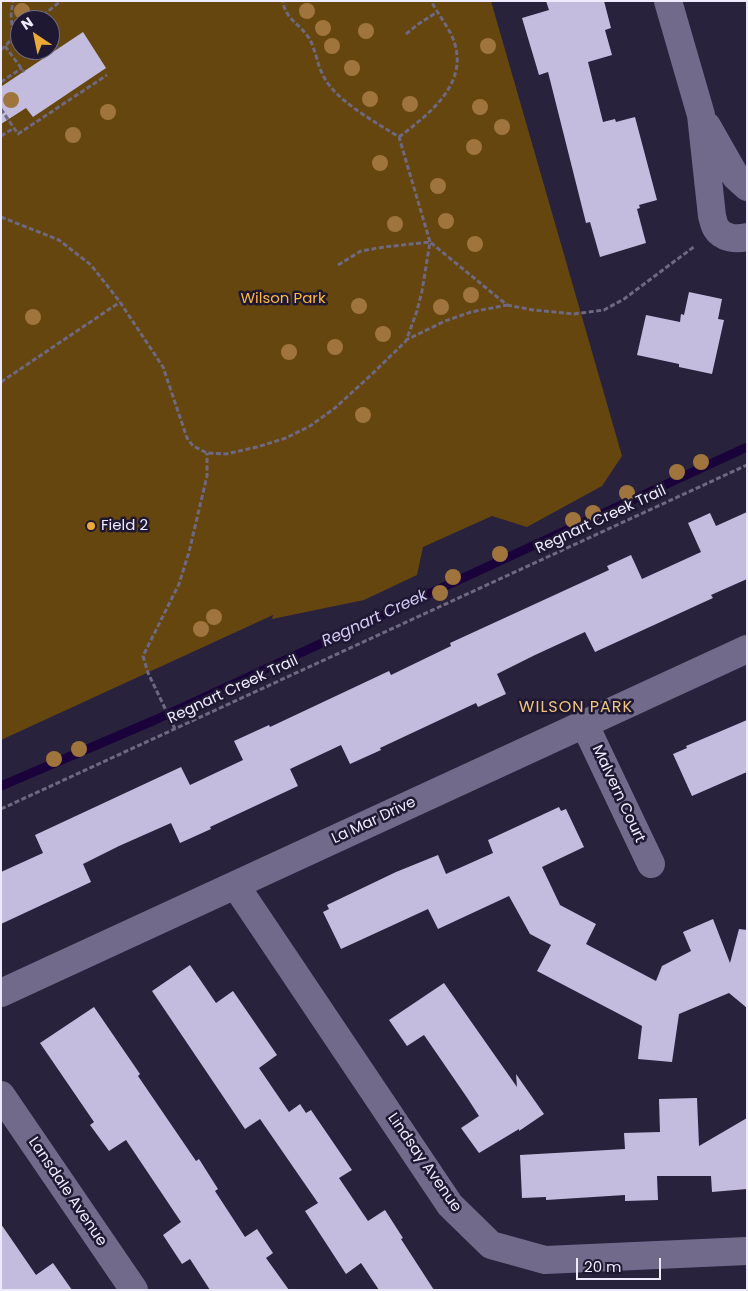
<!DOCTYPE html>
<html>
<head>
<meta charset="utf-8">
<style>
  body { margin:0 }
  #map { position:relative; width:748px; height:1291px; overflow:hidden; background:#29223d; font-family:Poppins,sans-serif }
  canvas { display:block }
  .frame { position:absolute; inset:0; border:2px solid #eeeafd; pointer-events:none }
  .north { position:absolute; left:10px; top:10px; width:50px; height:50px; box-sizing:border-box; background:#1f1832; border:1px solid #726c83; border-radius:50%; rotate:326deg; font-size:14px; font-weight:700; line-height:20px; text-align:center; color:#eeeafd }
  .north::after { content:''; display:block; margin:auto; width:18px; height:22px; background:#eaaa39; clip-path:polygon(50% 0,100% 100%,50% 72%,0 100%) }
  .scale { position:absolute; left:576px; top:1258px; width:85px; height:22px; box-sizing:border-box; border:2px solid #eeeafd; border-top:0; padding-left:6px; font-size:15px; line-height:18px; white-space:nowrap; color:#eeeafd; -webkit-text-stroke:4px #1f1832; paint-order:stroke }
</style>
</head>
<body>
<div id="map">
<canvas width="748" height="1291"></canvas>
<div class="frame"></div>
<div class="north">N</div>
<div class="scale">20 m</div>
</div>
<script>
const ctx = document.querySelector('canvas').getContext('2d');
ctx.lineJoin = 'round';
function fill(path, color) { ctx.fillStyle = color; ctx.fill(path, 'evenodd'); }
function strokePath(path, color, width, dash) { ctx.strokeStyle = color; ctx.lineWidth = width; ctx.lineCap = dash ? 'butt' : 'round'; ctx.setLineDash(dash || []); ctx.stroke(path); }
function drawText(font, color, halo, rows, align = 'center') {
  ctx.font = font + ' Poppins,sans-serif'; ctx.lineWidth = 5; ctx.setLineDash([]); ctx.textBaseline = 'middle'; ctx.strokeStyle = halo; ctx.fillStyle = color; for (const [text, x, y, turn = 0] of rows) {
    ctx.save(); ctx.translate(x, y); ctx.rotate((+turn || 0) * Math.PI / 180); ctx.textAlign = isNaN(turn) ? turn : align; if (halo) ctx.strokeText(text, 0, 0); ctx.fillText(text, 0, 0); ctx.restore();
  }
}
fill(new Path2D(`
  M 1,1 L 491,1 L 622,456 L 602,486 L 527,527 L 492,516 L 423,547 L 417,575 L 364,600 L 272,619 L 273,615 L 1,740 ZM 20,20 L 50,20 L 50,50 L 20,50 Z`), '#65460e');
strokePath(new Path2D(`
  M 1,786 L 155,720 L 747,447`), '#1a023b', 9);
fill(new Path2D(`
  M 546,1 L 604,1 L 611,28 L 605,30 L 612,55 L 588,62 L 603,122 L 615,119 L 616,122 L 635,117 L 657,200 L 639,205 L 640,208 L 637,209 L 646,243 L 600,257 L 590,222 L 586,223 L 548,72 L 539,75 L 522,18 L 549,10 Z
  M 83,32 L 106,68 L 33,117 L 26,108 L 1,124 L 2,86 Z
  M 689,292 L 722,299 L 718,319 L 724,320 L 712,374 L 679,367 L 679,364 L 637,355 L 646,315 L 680,322 L 681,314 L 684,315 Z
  M 747,512 L 747,579 L 711,595 L 713,598 L 595,652 L 585,632 L 535,655 L 497,674 L 506,694 L 478,707 L 476,703 L 380,748 L 381,750 L 350,764 L 341,745 L 290,769 L 298,786 L 210,827 L 211,829 L 180,843 L 171,823 L 119,846 L 83,864 L 91,882 L 1,924 L 1,872 L 43,853 L 35,835 L 181,767 L 190,785 L 243,760 L 234,741 L 269,725 L 270,727 L 389,671 L 391,675 L 451,646 L 450,643 L 609,570 L 607,566 L 631,555 L 642,579 L 701,552 L 688,523 L 710,513 L 716,526 Z
  M 747,720 L 747,772 L 692,796 L 673,754 L 687,748 L 686,746 Z
  M 559,807 L 561,811 L 566,809 L 584,847 L 542,867 L 560,905 L 596,924 L 586,944 L 656,981 L 662,966 L 691,951 L 683,932 L 713,919 L 730,963 L 739,929 L 747,930 L 747,1008 L 729,993 L 679,1014 L 672,1062 L 638,1059 L 642,1026 L 537,971 L 551,945 L 530,934 L 509,896 L 438,929 L 428,909 L 341,949 L 323,912 L 329,909 L 327,905 L 396,872 L 438,855 L 446,874 L 493,853 L 488,840 Z
  M 190,965 L 216,1003 L 233,991 L 277,1055 L 259,1068 L 289,1112 L 300,1104 L 306,1113 L 311,1110 L 352,1170 L 339,1178 L 368,1221 L 385,1210 L 403,1238 L 401,1239 L 434,1290 L 379,1290 L 361,1263 L 346,1274 L 305,1211 L 318,1203 L 260,1119 L 245,1129 L 152,991 Z
  M 444,983 L 517,1087 L 516,1074 L 544,1114 L 519,1131 L 519,1129 L 479,1153 L 461,1128 L 479,1116 L 468,1099 L 424,1035 L 407,1046 L 389,1020 Z
  M 94,1007 L 140,1074 L 138,1076 L 196,1161 L 199,1159 L 218,1189 L 215,1191 L 245,1237 L 257,1229 L 273,1253 L 266,1258 L 289,1290 L 210,1290 L 190,1259 L 182,1264 L 163,1235 L 181,1222 L 126,1140 L 109,1151 L 90,1125 L 94,1122 L 40,1043 Z
  M 697,1098 L 699,1146 L 747,1118 L 747,1189 L 712,1192 L 711,1176 L 657,1176 L 658,1200 L 625,1201 L 625,1195 L 546,1200 L 546,1197 L 522,1198 L 520,1155 L 625,1149 L 624,1133 L 660,1132 L 659,1099 Z
  M 1,1224 L 36,1275 L 53,1263 L 72,1290 L 1,1290 Z`), '#c3bcdf');
strokePath(new Path2D(`
  M 37,20 L 61,1
  M 406,34 L 417,25 L 437,12
  M 50,35 L 59,48
  M 13,38 L 20,33
  M 5,46 L 24,72
  M 1,50 L 13,38 L 11,15 L 13,1
  M 1,82 L 22,68
  M 1,109 L 18,134 L 107,75
  M 1,136 L 14,128
  M 399,137 C 432,112 473,80 451,34 C 445,23 437,12 431,1
  M 1,217 L 59,240 L 91,265 L 120,302 L 163,367 L 187,438 L 193,446 L 207,453 L 226,454 L 257,447 L 286,438 L 310,426 L 335,408 L 371,375 L 406,341 L 417,311 L 422,291 L 430,242 L 399,137 C 377,123 336,101 324,77 C 317,65 316,50 309,38 C 300,24 285,19 283,1
  M 338,265 L 361,251 L 384,247 L 430,242 L 507,305 L 471,312 L 445,321 L 406,340
  M 507,305 L 533,310 L 574,314 L 604,310 L 624,299 L 695,246
  M 1,382 L 120,302
  M 175,729 L 148,673 L 143,656 L 179,584 L 189,552 L 207,476 L 207,453
  M 1,809 L 747,465`), '#6e6881', 3, [5, 2.5]);
strokePath(new Path2D(`
  M 668,1 L 701,115 L 712,216 C 713,219 714,225 716,228 C 722,238 736,240 747,237
  M 707,126 L 736,177 L 747,187
  M 584,723 L 651,864
  M 236,886 L 450,1205 L 491,1245 L 545,1260 L 747,1251
  M 1,993 L 747,649
  M 1,1095 L 134,1290`), '#716a8a', 28);
ctx.fillStyle = '#9f753d';
for (const [x, y] of [
  [22,11],
  [307,11],
  [323,28],
  [366,31],
  [332,46],
  [488,46],
  [352,68],
  [370,99],
  [11,100],
  [410,104],
  [480,107],
  [108,112],
  [502,127],
  [73,135],
  [474,147],
  [380,163],
  [438,186],
  [446,221],
  [395,224],
  [475,244],
  [471,295],
  [359,306],
  [441,307],
  [33,317],
  [383,334],
  [335,347],
  [289,352],
  [363,415],
  [701,462],
  [677,472],
  [627,493],
  [593,513],
  [573,520],
  [500,554],
  [453,577],
  [440,593],
  [214,617],
  [201,629],
  [79,749],
  [54,759]
]) { ctx.beginPath(); ctx.arc(x, y, 8, 0, 2 * Math.PI); ctx.fill(); }
for (const [x, y, r, color] of [
  [91,526,5,"#eaaa39"]
]) { const dot = new Path2D(); dot.arc(x, y, r, 0, 2 * Math.PI); ctx.fillStyle = color; ctx.fill(dot); strokePath(dot, '#1f1832', 2); }
drawText('15px', '#ffb93d', '#1f1832', [
  ["Wilson Park",283,299]
]);
drawText('15px', '#eeeafd', '#1f1832', [
  ["Regnart Creek Trail",601,520,-25],
  ["Regnart Creek Trail",233,690,-25],
  ["Malvern Court",618,794,65],
  ["La Mar Drive",374,821,-25],
  ["Lindsay Avenue",424,1163,55],
  ["Lansdale Avenue",67,1192,56]
]);
drawText('15px', '#eeeafd', '#1f1832', [
  ["Field 2",101,526]
], 'left');
drawText('italic 16px', '#d1c8f4', '#1f1832', [
  ["Regnart Creek",375,619,-25]
]);
ctx.letterSpacing = '1px';
drawText('16px', '#f0c47f', '#1f1832', [
  ["WILSON PARK",576,708]
]);
ctx.letterSpacing = '0px';
</script>
</body>
</html>
